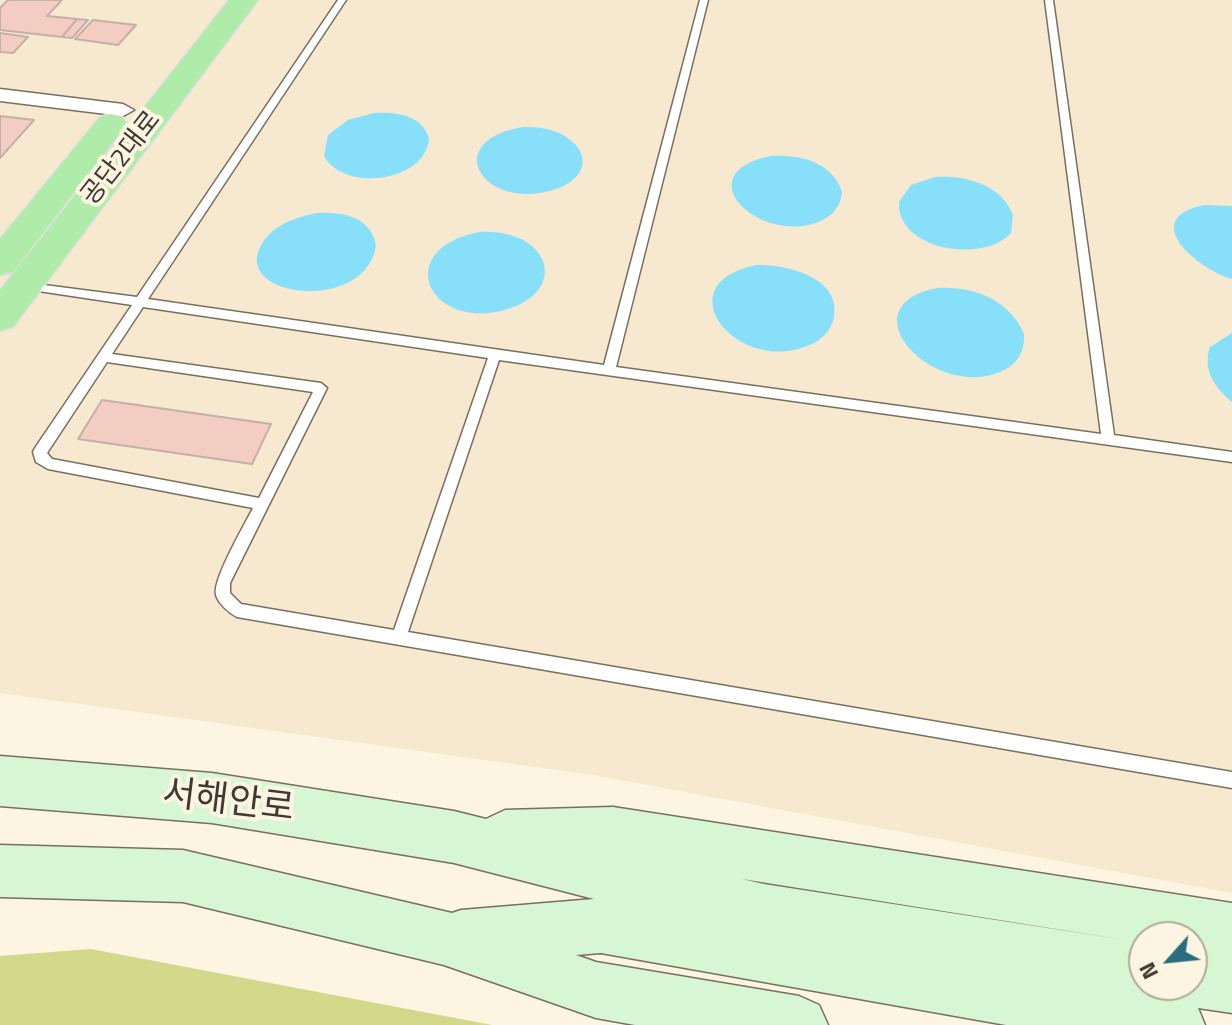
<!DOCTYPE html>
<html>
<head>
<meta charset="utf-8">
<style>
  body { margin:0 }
  #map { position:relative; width:1232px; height:1025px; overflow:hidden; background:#fdf4e1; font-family:"Titillium Web",sans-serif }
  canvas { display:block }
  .north { position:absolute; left:1128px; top:921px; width:80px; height:80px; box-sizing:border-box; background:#fdf4e1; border:2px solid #b1aa9b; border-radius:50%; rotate:243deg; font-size:22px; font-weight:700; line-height:32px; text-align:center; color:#3e3a33 }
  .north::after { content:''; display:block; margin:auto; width:28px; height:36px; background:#296e7e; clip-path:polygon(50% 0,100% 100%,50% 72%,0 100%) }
</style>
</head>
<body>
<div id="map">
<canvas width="1232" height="1025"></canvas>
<div class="north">N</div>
</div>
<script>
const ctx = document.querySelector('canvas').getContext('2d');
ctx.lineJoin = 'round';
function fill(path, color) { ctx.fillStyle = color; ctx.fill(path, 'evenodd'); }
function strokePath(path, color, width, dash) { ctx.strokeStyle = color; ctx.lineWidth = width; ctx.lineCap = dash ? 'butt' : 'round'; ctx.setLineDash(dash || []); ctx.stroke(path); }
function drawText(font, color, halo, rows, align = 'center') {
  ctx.font = font + ' "Titillium Web","Noto Sans KR",sans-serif'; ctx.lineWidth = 8; ctx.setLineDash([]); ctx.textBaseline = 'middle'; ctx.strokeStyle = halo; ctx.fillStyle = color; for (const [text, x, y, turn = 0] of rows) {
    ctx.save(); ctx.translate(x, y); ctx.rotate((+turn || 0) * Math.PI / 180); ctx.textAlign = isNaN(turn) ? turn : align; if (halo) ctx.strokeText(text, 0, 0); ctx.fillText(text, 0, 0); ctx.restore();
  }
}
fill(new Path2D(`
  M 0,0 L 1232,0 L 1232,893 L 593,775 L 0,693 Z`), '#f6e9d0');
fill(new Path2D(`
  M 91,949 L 492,1025 L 0,1025 L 0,956 Z`), '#d3d88a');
fill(new Path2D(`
  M 374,113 C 396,112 423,115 429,139 C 425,183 343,192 324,156 L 328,135 L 348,120 Z
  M 523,127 C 582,124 611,177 545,192 C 479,206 443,140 523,127 Z
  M 771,156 C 799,154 833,162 842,192 C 841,206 833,215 821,221 C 760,247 684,173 771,156 Z
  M 935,177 C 965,175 1001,184 1013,215 L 1011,233 C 983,264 896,250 899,202 L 911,185 Z
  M 1205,205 L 1232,206 L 1232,279 C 1197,269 1137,218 1205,205 Z
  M 317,213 C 342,212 370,216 376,245 C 367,315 226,298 263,242 C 275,224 297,217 317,213 Z
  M 480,232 C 551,228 572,294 501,311 C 426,328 393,248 480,232 Z
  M 757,265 C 785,264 841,277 834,316 C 832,331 821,341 807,346 C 736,375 663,283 757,265 Z
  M 937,288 C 973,286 1009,299 1024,334 C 1025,352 1017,365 1000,372 C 932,400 845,306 937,288 Z
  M 1232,333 L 1232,402 C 1215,388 1202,370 1210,347 Z`), '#88dffa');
const building = new Path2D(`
  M 8,0 L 62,0 L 47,16 L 77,19 L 62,37 L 0,30 L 0,8 Z
  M 77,19 L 88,20 L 72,38 L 62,37 Z
  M 93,20 L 136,25 L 118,45 L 75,39 Z
  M 0,33 L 28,37 L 13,53 L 0,52 Z
  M 0,116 L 34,120 L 0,158 Z
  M 102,400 L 271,424 L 252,464 L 78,439 Z`);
fill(building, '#f3cdc1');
strokePath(building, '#c5b0a9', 2);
const lane = new Path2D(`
  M 338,0 L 346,0 L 148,299 L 604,365 L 700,0 L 708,0 L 616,367 L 1101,434 L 1045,0 L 1053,0 L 1114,435 L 1232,452 L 1232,462 L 499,360 L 408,632 L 1232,772 L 1232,788 L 237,617 C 229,613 218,603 216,595 C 212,580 245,524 253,508 L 48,469 L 36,462 L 33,452 L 35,448 L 132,305 L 25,289 L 19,285 L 21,282 L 137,297 ZM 143,307 L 488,358 L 394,630 L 241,604 L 230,593 L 230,583 L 327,388 L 321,383 L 112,354 ZM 107,362 L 313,392 L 259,498 L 52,459 L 47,453 Z`);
const street = new Path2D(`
  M 0,89 L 123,104 L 134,110 L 123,116 L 0,101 Z`);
const secondary = new Path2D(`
  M 0,756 L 212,773 L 454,811 L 486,819 L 505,810 L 613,807 L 1232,903 L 1232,1013 L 1198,1008 L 1205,1025 L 1006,1025 L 601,953 L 576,955 L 596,962 L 799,996 L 819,1005 L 828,1025 L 635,1025 L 596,1018 L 444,965 L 183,902 L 0,897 L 0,845 L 183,850 L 452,913 L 461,910 L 594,899 L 454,863 L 212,823 L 0,806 ZM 742,879 L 1125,940 L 764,884 ZM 1144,937 L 1192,937 L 1192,951 L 1208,953 L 1192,951 L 1192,985 L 1167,985 L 1171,996 L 1157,993 L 1164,991 L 1166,985 L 1144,985 Z`);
const primary = new Path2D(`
  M 229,0 L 258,0 L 13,327 L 0,331 L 0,290 Z
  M 111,114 L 122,117 L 127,124 L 13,272 L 0,275 L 0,239 L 100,117 Z`);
strokePath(lane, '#786f5f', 3);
strokePath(street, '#786f5f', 3);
strokePath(secondary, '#786f5f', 3);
strokePath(primary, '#e0dfde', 3);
fill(lane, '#fff');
fill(street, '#fff');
fill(secondary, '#d7f6d4');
fill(primary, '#afecaa');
drawText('26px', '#3e3a33', '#fdf4e1', [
  ["공단2대로",122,159,-52]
]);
drawText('36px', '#3e3a33', '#fdf4e1', [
  ["서해안로",228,803,7]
]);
</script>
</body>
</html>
